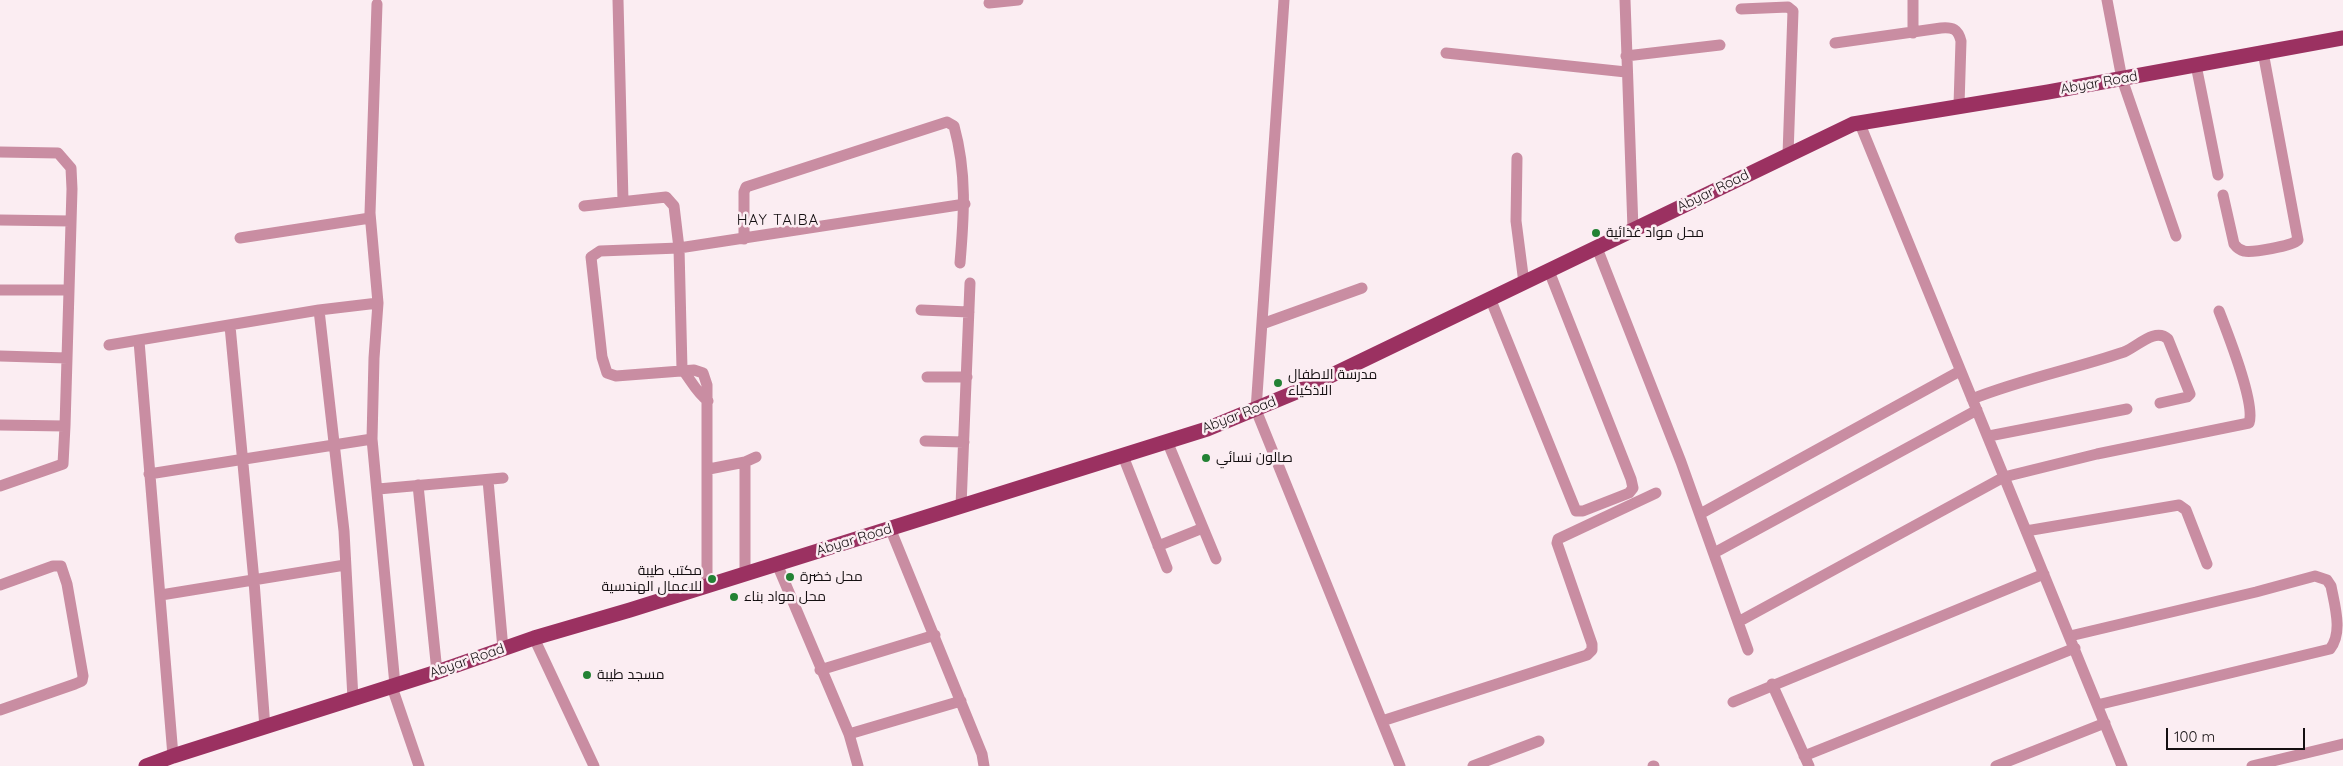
<!DOCTYPE html>
<html>
<head>
<meta charset="utf-8">
<style>
  body { margin:0 }
  #map { position:relative; width:2343px; height:766px; overflow:hidden; background:#fbedf2; font-family:Quicksand,sans-serif }
  canvas { display:block }
  .scale { position:absolute; left:2166px; top:728px; width:139px; height:22px; box-sizing:border-box; border:2px solid #140f11; border-top:0; padding-left:6px; font-size:15px; line-height:18px; white-space:nowrap; color:#140f11; -webkit-text-stroke:4px #fbedf2; paint-order:stroke }
</style>
</head>
<body>
<div id="map">
<canvas width="2343" height="766"></canvas>
<div class="scale">100 m</div>
</div>
<script>
const ctx = document.querySelector('canvas').getContext('2d');
ctx.lineJoin = 'round';
function strokePath(path, color, width, dash) { ctx.strokeStyle = color; ctx.lineWidth = width; ctx.lineCap = dash ? 'butt' : 'round'; ctx.setLineDash(dash || []); ctx.stroke(path); }
function drawText(font, color, halo, rows, align = 'center') {
  ctx.font = font + ' Quicksand,Cairo,sans-serif'; ctx.lineWidth = 5; ctx.setLineDash([]); ctx.textBaseline = 'middle'; ctx.strokeStyle = halo; ctx.fillStyle = color; for (const [text, x, y, turn = 0] of rows) {
    ctx.save(); ctx.translate(x, y); ctx.rotate((+turn || 0) * Math.PI / 180); ctx.textAlign = isNaN(turn) ? turn : align; if (halo) ctx.strokeText(text, 0, 0); ctx.fillText(text, 0, 0); ctx.restore();
  }
}
strokePath(new Path2D(`
  M 618,0 L 623,201
  M 1284,0 L 1256,410 L 1400,766
  M 1625,0 L 1633,229
  M 1913,0 L 1913,33
  M 2107,0 L 2122,79 L 2176,236
  M 989,3 L 1018,0
  M 377,4 L 370,213 L 378,303 L 374,358 L 372,439 L 395,685
  M 1741,9 L 1788,7 L 1793,11 L 1788,155
  M 1835,43 L 1941,28 C 1953,27 1958,29 1961,41 L 1959,105
  M 1446,53 L 1626,72
  M 1626,56 L 1720,45
  M 2196,65 L 2218,175
  M 1860,124 L 2122,766
  M 0,152 L 58,153 L 71,168 L 72,189 L 65,426 L 0,425
  M 1517,158 L 1516,221 L 1524,283
  M 2223,195 L 2234,244 C 2237,248 2239,250 2244,251 C 2252,253 2292,246 2298,240 L 2263,52
  M 584,206 L 666,197 L 674,206 L 679,248 L 682,369 C 691,380 696,392 708,401
  M 0,220 L 71,221
  M 240,238 L 370,218
  M 744,239 L 744,192 L 746,187 L 947,122 L 954,126 C 967,173 964,216 960,263
  M 1597,248 L 1681,462 L 1748,650
  M 0,290 L 69,290
  M 1490,298 L 1576,511 L 1583,511 L 1629,493 L 1633,488 L 1631,479 L 1549,271
  M 319,310 L 344,531 L 353,699
  M 921,310 L 969,312
  M 1262,324 L 1362,288
  M 230,326 L 254,581 L 265,728
  M 139,341 L 173,756
  M 109,345 L 319,310 L 378,303
  M 0,356 L 67,358
  M 927,377 L 967,377
  M 1972,399 C 2022,379 2074,369 2124,352 C 2137,347 2155,327 2168,339 L 2190,394 L 2187,397 L 2160,403
  M 1989,436 L 2127,409
  M 925,441 L 964,442
  M 1167,441 L 1216,559
  M 1123,456 L 1167,568
  M 709,469 L 745,462 L 756,457
  M 149,474 L 372,439
  M 488,480 L 503,649
  M 418,485 L 437,672
  M 0,486 L 63,464 L 65,426
  M 378,489 L 503,478
  M 961,506 L 970,283
  M 1700,514 L 1960,371
  M 890,528 L 982,754 L 984,766
  M 2026,531 L 2179,505 L 2186,510 L 2207,564
  M 1158,546 L 1203,528
  M 1714,553 L 1977,410
  M 777,564 L 849,734 L 858,766
  M 745,574 L 745,462
  M 0,585 L 53,566 L 61,566 L 67,584 L 83,676 L 82,681 L 75,684 L 0,710
  M 707,585 L 707,385 L 703,373 L 694,370 L 616,376 L 607,373 L 602,357 L 591,257 L 600,251 L 679,248 L 965,204
  M 161,595 L 345,565
  M 1738,622 L 2004,477 L 2097,454 L 2249,423 C 2256,404 2227,332 2219,311
  M 2070,636 L 2256,592 L 2315,576 L 2327,580 L 2331,586 C 2335,607 2343,633 2330,649 L 2097,705
  M 534,638 L 594,766
  M 820,670 L 935,635
  M 1772,684 L 1809,766
  M 392,687 L 419,766
  M 1733,702 L 2044,574
  M 1382,721 L 1587,655 L 1592,650 L 1592,644 L 1557,543 L 1558,539 L 1656,493
  M 849,734 L 961,701
  M 1804,756 L 2075,648
  M 1473,766 L 1539,741
  M 1653,766 L 1654,766
  M 1996,766 L 2105,723
  M 2252,766 L 2343,744`), '#c98da2', 11);
strokePath(new Path2D(`
  M 146,766 L 173,756 L 437,672 L 534,638 L 630,610 L 1207,429 L 1301,390 L 1853,124 L 2048,92 L 2343,38`), '#9b3161', 15);
for (const [x, y, r, color] of [
  [1596,233,5,"#238234"],
  [1278,383,5,"#238234"],
  [1206,458,5,"#238234"],
  [790,577,5,"#238234"],
  [712,579,5,"#238234"],
  [734,597,5,"#238234"],
  [587,675,5,"#238234"]
]) { const dot = new Path2D(); dot.arc(x, y, r, 0, 2 * Math.PI); ctx.fillStyle = color; ctx.fill(dot); strokePath(dot, '#fbedf2', 2); }
drawText('14px', '#140f11', '#fbedf2', [
  ["Abyar Road",2099,83,-10],
  ["Abyar Road",1713,191,-26],
  ["Abyar Road",1239,415,-21],
  ["Abyar Road",854,540,-17],
  ["Abyar Road",467,661,-19]
]);
drawText('14px', '#140f11', '#fbedf2', [
  ["محل مواد غذائية",1606,233],
  ["مدرسة الاطفال",1288,375],
  ["الاذكياء",1288,391],
  ["صالون نسائي",1216,458],
  ["مكتب طيبة",702,571,"right"],
  ["للاعمال الهندسية",702,587,"right"],
  ["محل خضرة",800,577],
  ["محل مواد بناء",744,597],
  ["مسجد طيبة",597,675]
], 'left');
ctx.letterSpacing = '1px';
drawText('15px', '#140f11', '#fbedf2', [
  ["HAY TAIBA",778,220]
]);
ctx.letterSpacing = '0px';
</script>
</body>
</html>
